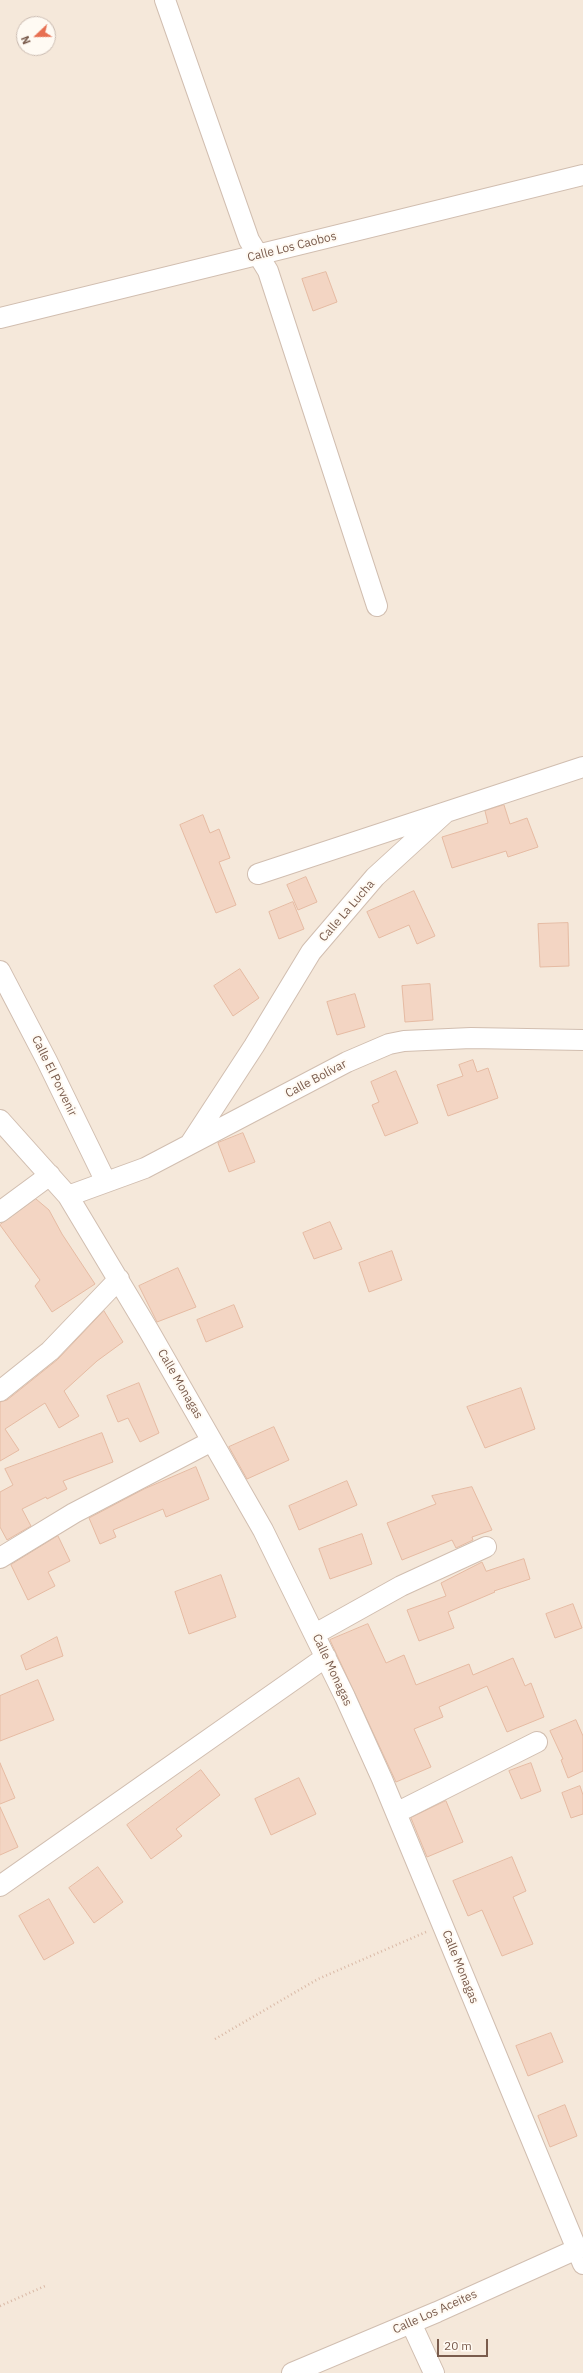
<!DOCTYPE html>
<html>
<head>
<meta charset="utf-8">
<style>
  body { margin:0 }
  #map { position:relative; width:583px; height:2373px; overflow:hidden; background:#fdf6ec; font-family:"IBM Plex Sans",sans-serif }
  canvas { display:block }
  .north { position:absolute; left:16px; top:16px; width:40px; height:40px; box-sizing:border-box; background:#fffaf3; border:1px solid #cabbb1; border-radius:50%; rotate:248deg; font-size:11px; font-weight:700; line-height:16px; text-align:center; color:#7a5c4d }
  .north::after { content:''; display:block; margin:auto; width:14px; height:18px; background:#e76f51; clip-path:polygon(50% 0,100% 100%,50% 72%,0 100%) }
  .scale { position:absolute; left:437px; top:2339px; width:51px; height:18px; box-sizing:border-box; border:2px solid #7a5c4d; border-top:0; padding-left:5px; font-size:12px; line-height:14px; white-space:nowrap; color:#7a5c4d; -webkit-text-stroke:3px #fffaf3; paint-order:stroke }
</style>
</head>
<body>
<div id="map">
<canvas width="583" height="2373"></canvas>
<div class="north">N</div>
<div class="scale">20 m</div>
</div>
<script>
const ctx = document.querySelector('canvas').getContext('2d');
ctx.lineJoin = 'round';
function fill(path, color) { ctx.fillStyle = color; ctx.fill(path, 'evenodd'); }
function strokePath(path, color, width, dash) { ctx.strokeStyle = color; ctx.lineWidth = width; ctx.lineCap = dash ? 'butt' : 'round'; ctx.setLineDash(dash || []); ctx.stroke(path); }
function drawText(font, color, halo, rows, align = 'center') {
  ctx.font = font + ' "IBM Plex Sans",sans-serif'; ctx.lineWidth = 4; ctx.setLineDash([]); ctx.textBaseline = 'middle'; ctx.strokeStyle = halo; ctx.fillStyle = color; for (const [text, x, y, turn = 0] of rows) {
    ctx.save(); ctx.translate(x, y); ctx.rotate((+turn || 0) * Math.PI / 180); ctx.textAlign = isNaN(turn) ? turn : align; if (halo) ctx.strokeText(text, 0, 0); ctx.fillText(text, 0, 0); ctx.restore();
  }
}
fill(new Path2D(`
  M 0,0 L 583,0 L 583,2373 L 0,2373 ZM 24,24 L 48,24 L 48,48 L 24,48 Z`), '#f5e8da');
const building = new Path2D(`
  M 326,272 L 337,302 L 313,311 L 302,279 Z
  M 504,805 L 510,824 L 527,818 L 538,847 L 508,857 L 506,851 L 452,868 L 442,837 L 488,823 L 485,811 Z
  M 203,815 L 210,833 L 219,829 L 230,858 L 219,862 L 236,905 L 216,913 L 180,825 Z
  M 306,877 L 317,902 L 298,910 L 287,885 Z
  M 414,891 L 435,936 L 417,944 L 409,925 L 379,938 L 367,912 Z
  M 293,902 L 304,929 L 279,939 L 269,912 Z
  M 568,923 L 569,966 L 540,967 L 538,924 Z
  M 240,969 L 259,998 L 233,1016 L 214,986 Z
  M 430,984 L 433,1020 L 405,1022 L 402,986 Z
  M 355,994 L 365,1027 L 337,1035 L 327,1002 Z
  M 473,1060 L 477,1072 L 488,1068 L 498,1098 L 448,1116 L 437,1085 L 463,1076 L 459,1065 Z
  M 396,1071 L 418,1123 L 385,1136 L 372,1105 L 379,1102 L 371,1082 Z
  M 243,1133 L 255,1162 L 229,1172 L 218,1143 Z
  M 36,1199 L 49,1210 L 62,1234 L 95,1284 L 52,1312 L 35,1286 L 40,1280 L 0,1225 Z
  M 330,1222 L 342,1249 L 314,1259 L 303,1233 Z
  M 392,1251 L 402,1280 L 369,1292 L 359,1263 Z
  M 178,1268 L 196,1307 L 157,1322 L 139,1286 Z
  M 234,1305 L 243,1327 L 206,1342 L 197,1320 Z
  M 104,1311 L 123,1342 L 97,1361 L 64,1391 L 79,1416 L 59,1428 L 45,1403 L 5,1429 L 19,1450 L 0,1461 L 0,1402 L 7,1400 L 57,1360 Z
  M 139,1383 L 159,1433 L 140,1442 L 128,1418 L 118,1422 L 107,1396 Z
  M 521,1388 L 535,1429 L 485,1448 L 467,1407 Z
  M 274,1427 L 289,1460 L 247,1479 L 229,1447 Z
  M 102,1433 L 113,1462 L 63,1481 L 67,1489 L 47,1499 L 46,1497 L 22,1509 L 31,1526 L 7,1540 L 0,1527 L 0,1492 L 13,1485 L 5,1469 Z
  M 196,1467 L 209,1499 L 166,1517 L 163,1509 L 113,1530 L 116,1537 L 100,1544 L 89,1518 L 144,1489 Z
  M 347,1481 L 357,1505 L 299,1530 L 289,1506 Z
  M 472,1487 L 492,1530 L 472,1537 L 473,1540 L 456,1548 L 452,1540 L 402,1560 L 387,1523 L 436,1504 L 432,1496 Z
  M 362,1534 L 372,1564 L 330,1579 L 319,1549 Z
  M 58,1536 L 70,1561 L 48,1572 L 55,1586 L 28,1600 L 11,1565 Z
  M 524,1559 L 530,1579 L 494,1591 L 495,1592 L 448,1612 L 454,1628 L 419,1641 L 407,1610 L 446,1596 L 441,1583 L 482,1562 L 486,1571 Z
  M 221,1575 L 236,1617 L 189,1634 L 175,1592 Z
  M 573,1604 L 582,1628 L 555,1638 L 546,1614 Z
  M 368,1624 L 386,1663 L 404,1655 L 416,1685 L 469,1664 L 473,1675 L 513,1658 L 525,1686 L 531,1683 L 544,1717 L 507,1732 L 487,1686 L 439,1707 L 443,1717 L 414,1729 L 431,1767 L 396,1782 L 330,1640 Z
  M 57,1637 L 63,1656 L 26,1670 L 21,1656 Z
  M 38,1680 L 54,1720 L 0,1741 L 0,1696 Z
  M 576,1720 L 583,1736 L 583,1771 L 568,1778 L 561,1760 L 563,1759 L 550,1731 Z
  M 0,1763 L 15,1798 L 0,1804 Z
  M 531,1763 L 541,1791 L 521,1799 L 509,1771 Z
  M 201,1770 L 220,1795 L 176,1829 L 182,1836 L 151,1859 L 127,1825 Z
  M 299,1778 L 316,1814 L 271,1835 L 255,1799 Z
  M 580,1786 L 583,1795 L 583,1814 L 571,1818 L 562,1793 Z
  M 446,1801 L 463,1842 L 427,1857 L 411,1818 Z
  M 0,1807 L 18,1847 L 0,1855 Z
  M 512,1857 L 526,1891 L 513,1897 L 533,1944 L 502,1956 L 482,1910 L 468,1916 L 453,1881 Z
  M 98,1867 L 123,1902 L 94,1923 L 69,1888 Z
  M 49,1899 L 74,1943 L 44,1960 L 19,1916 Z
  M 551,2033 L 563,2062 L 528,2076 L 516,2046 Z
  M 565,2105 L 577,2136 L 550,2147 L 538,2116 Z`);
fill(building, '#f3d5c3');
strokePath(building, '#e6bba3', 1);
const minor = new Path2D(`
  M 165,0 L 249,240 L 268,271 L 377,606
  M 0,318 L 583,175
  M 258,874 L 583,767
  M 0,971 L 47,1061 L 106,1182
  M 0,1120 L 68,1196 L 149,1331 L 263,1530 L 345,1697 L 382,1779 L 583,2264
  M 190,1144 L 254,1046 L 311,952 L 375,877 L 445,813
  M 68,1196 L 145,1168 L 347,1062 L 389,1044 L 404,1041 L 471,1038 L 583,1040
  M 0,1212 L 50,1175
  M 0,1391 L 50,1351 L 119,1279
  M 0,1558 L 74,1513 L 212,1441
  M 315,1634 L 401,1586 L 486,1547
  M 396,1813 L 537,1742
  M 0,1886 L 326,1657
  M 411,2323 L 434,2373
  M 292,2373 L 437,2312 L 577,2249`);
strokePath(minor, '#d1beb0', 22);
strokePath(new Path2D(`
  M 215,2039 L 318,1979 L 426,1932
  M 0,2306 L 45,2286`), '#d9b8a5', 2.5, [1, 3]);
strokePath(minor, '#fff', 20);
drawText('12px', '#7a5c4d', '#fffaf3', [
  ["Calle Los Caobos",292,247,-14],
  ["Calle La Lucha",347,911,-49],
  ["Calle El Porvenir",54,1076,64],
  ["Calle Bolívar",316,1079,-28],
  ["Calle Monagas",180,1384,60],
  ["Calle Monagas",332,1670,65],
  ["Calle Monagas",460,1967,68],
  ["Calle Los Aceites",435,2312,-24]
]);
</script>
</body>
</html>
